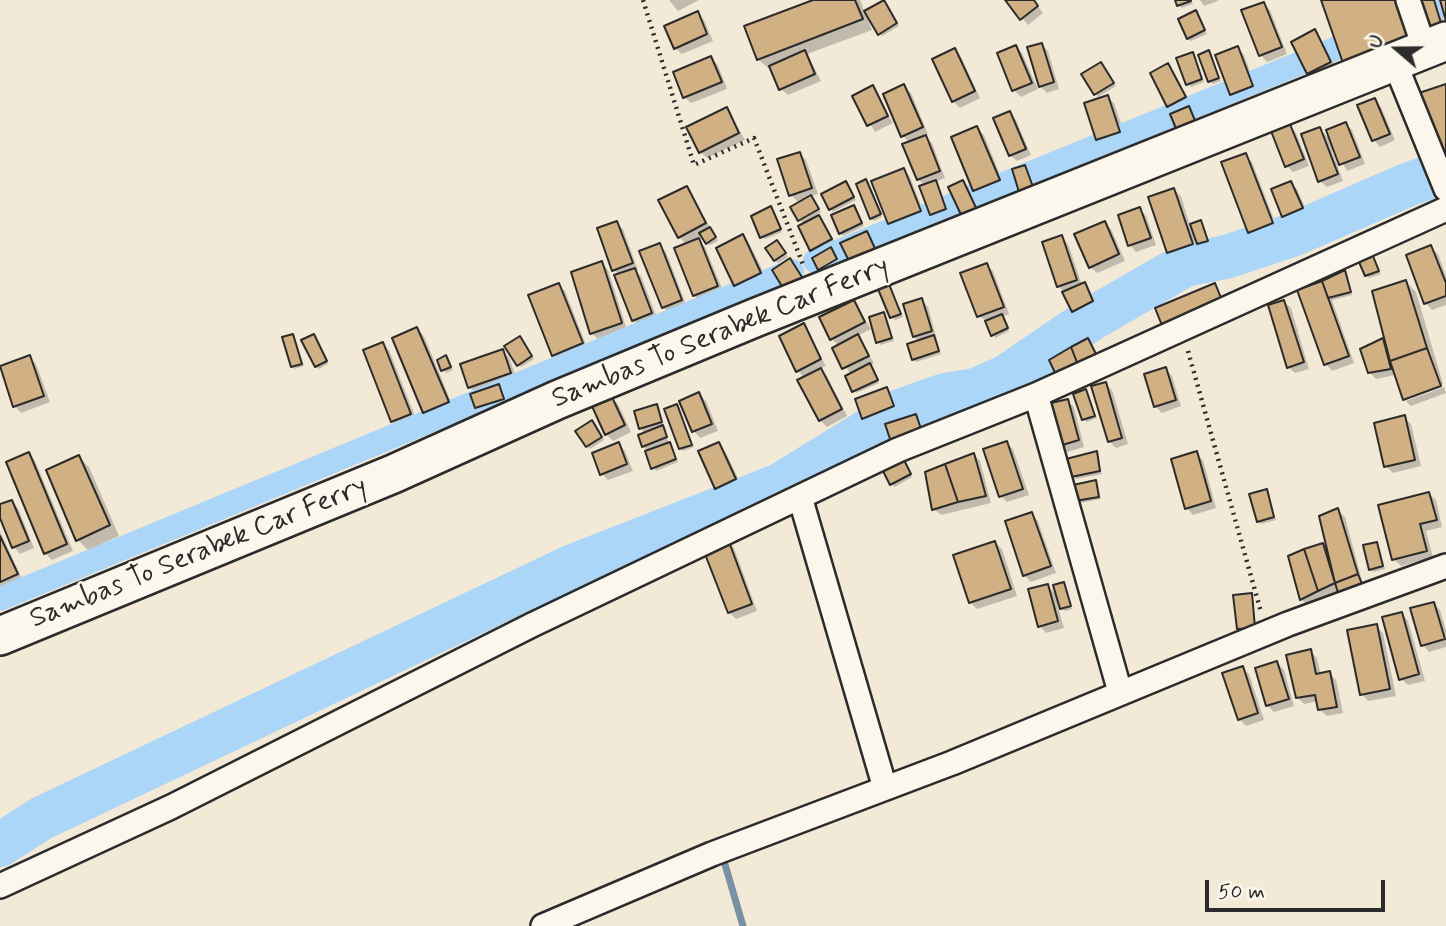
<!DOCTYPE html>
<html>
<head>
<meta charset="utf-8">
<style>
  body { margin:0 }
  #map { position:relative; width:1446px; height:926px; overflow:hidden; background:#f3e9d7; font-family:Mynerve,sans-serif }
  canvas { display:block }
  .north { position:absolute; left:1362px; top:14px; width:70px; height:70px; -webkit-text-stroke:5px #fbf7ec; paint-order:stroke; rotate:290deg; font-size:19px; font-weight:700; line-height:28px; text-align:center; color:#2b2b2b }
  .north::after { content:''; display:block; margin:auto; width:24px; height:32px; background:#2b2b2b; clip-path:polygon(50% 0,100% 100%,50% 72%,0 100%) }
  .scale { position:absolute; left:1205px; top:880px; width:180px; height:32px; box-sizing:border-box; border:4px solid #2b2b2b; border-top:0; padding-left:9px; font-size:21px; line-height:24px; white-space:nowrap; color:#2b2b2b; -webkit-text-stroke:5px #fbf7ec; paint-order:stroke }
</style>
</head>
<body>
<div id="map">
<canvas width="1446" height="926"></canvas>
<div class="north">U</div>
<div class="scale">50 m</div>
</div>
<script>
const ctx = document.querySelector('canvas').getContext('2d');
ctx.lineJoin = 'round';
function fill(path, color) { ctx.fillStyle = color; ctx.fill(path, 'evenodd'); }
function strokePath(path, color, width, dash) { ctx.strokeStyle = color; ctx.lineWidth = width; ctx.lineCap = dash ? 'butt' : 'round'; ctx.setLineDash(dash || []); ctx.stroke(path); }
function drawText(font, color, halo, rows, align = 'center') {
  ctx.font = font + ' Mynerve,sans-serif'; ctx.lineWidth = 5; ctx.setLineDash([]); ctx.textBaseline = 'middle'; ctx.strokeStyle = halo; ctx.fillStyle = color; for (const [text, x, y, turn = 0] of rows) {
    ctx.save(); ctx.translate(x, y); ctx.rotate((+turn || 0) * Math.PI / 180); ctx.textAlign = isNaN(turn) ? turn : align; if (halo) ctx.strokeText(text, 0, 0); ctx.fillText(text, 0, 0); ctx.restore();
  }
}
fill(new Path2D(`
  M 669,0 L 699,0 L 678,11 Z
  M 818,0 L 860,0 L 865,13 L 886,5 L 899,26 L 882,36 L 866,15 L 872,30 L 807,54 L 821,81 L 788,95 L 781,89 L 772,68 L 769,69 L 758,59 Z
  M 1007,0 L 1033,0 L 1043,13 L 1028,25 Z
  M 1177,0 L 1191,0 L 1193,4 L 1181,8 Z
  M 1200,0 L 1218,0 L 1218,1 L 1204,6 Z
  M 1415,0 L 1437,0 L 1446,27 L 1431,35 Z
  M 1263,4 L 1270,10 L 1287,54 L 1267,62 L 1261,55 Z
  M 1196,12 L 1207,34 L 1191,41 L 1188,38 Z
  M 698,13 L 704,20 L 713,41 L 682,54 L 675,48 Z
  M 1315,31 L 1336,69 L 1315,80 L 1308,73 Z
  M 1042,45 L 1048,51 L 1059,89 L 1047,93 L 1040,86 Z
  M 1016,47 L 1022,53 L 1038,89 L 1021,97 L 1014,90 L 999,54 Z
  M 1238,48 L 1244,55 L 1258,93 L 1238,100 L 1231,94 Z
  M 955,50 L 961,57 L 980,98 L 960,108 L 953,101 Z
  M 1209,52 L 1221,81 L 1213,84 L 1210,81 Z
  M 1192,54 L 1204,82 L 1191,87 L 1188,84 Z
  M 711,58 L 718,65 L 727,89 L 691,103 L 684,97 Z
  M 1168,65 L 1192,104 L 1187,106 L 1198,126 L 1169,106 Z
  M 1104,67 L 1116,86 L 1098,97 L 1084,75 Z
  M 904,86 L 911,93 L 928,134 L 924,136 L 932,143 L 945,178 L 935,182 L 948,212 L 934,217 L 925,186 L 918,179 L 910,143 L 903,136 Z
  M 872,87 L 893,123 L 875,132 L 854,96 Z
  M 1107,97 L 1114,103 L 1126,138 L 1105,145 L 1098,139 Z
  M 1374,100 L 1381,107 L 1395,140 L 1380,147 L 1374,140 Z
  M 727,109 L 745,140 L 707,158 L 700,152 Z
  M 1010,113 L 1016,120 L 1031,155 L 1017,161 L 1010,155 Z
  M 1346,124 L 1352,130 L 1365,164 L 1347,171 L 1335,149 L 1332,151 L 1343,181 L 1327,187 L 1320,181 L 1319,129 L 1332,141 Z
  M 1290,126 L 1296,133 L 1309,166 L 1293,172 L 1287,166 Z
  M 977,128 L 984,135 L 1005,187 L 981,197 L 975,190 L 953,138 Z
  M 800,154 L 806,160 L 818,194 L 810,197 L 821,212 L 816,215 L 825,224 L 837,246 L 831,250 L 839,262 L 822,271 L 818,256 L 812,250 L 804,225 L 800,220 L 800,204 L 791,195 Z
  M 1246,155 L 1252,162 L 1278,230 L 1256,238 L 1250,232 Z
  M 904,170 L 910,177 L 926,218 L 896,230 L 889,223 Z
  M 866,182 L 882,217 L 874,221 L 871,218 Z
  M 1290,183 L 1297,189 L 1308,215 L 1290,222 L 1283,216 Z
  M 848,186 L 856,200 L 833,212 L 831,209 Z
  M 687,188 L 718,241 L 710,245 L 702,235 L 697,238 L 705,247 L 724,293 L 701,302 L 694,295 L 687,245 L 679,237 Z
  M 1174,190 L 1181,196 L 1190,226 L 1200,222 L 1210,244 L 1202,246 L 1195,240 L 1199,250 L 1175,258 L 1168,252 Z
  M 854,207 L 864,226 L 843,236 L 841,233 Z
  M 1140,209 L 1146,216 L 1156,245 L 1136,252 L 1130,245 Z
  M 773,211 L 782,232 L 765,239 L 762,237 Z
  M 616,223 L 623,229 L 638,270 L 636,271 L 641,276 L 658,320 L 640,327 L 633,320 L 619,275 L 614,270 Z
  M 1104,223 L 1111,229 L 1125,261 L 1097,273 L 1090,267 Z
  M 743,236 L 749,243 L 767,279 L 742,292 L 735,285 Z
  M 1061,237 L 1068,244 L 1082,285 L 1087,287 L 1095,304 L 1076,313 L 1059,286 Z
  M 659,245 L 666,252 L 687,307 L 670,314 L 663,307 Z
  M 780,245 L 788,257 L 778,263 L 775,260 Z
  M 1431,247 L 1438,254 L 1446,276 L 1446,305 L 1432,310 L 1426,303 L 1408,256 Z
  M 1373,258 L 1381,274 L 1369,278 L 1366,275 Z
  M 602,263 L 608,270 L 627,330 L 598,339 L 591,333 Z
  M 986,265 L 993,271 L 1009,314 L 1002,317 L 1009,331 L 995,338 L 988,322 L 979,316 L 963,274 Z
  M 1344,272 L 1352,295 L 1332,300 L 1354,363 L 1332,371 L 1326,364 L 1299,291 Z
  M 1406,282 L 1416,292 L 1443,384 L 1405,398 L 1405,400 L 1395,375 L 1376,379 L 1369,372 L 1382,340 L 1388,346 Z
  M 558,285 L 565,291 L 588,350 L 560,361 L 554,355 Z
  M 889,287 L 903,317 L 895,320 L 892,317 Z
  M 921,300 L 928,307 L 941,354 L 916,362 L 913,359 L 920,342 L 914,337 Z
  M 854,302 L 871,329 L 857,336 L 874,363 L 869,365 L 879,383 L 856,393 L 851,375 L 834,348 L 839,346 L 832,339 Z
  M 1284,302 L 1291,308 L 1309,369 L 1295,373 L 1288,367 Z
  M 884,314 L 894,341 L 880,345 L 871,318 Z
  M 803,326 L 826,366 L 820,369 L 827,376 L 847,416 L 827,427 L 820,420 L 805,378 L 798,371 Z
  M 417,329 L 424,336 L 454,409 L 431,419 L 424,412 Z
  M 293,336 L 304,366 L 295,369 L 293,366 Z
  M 316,339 L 328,364 L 319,369 L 316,366 Z
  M 522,341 L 534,359 L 521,367 L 518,365 Z
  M 382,344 L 389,350 L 417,421 L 399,428 L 393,421 Z
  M 502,351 L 509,357 L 517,380 L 499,386 L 506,401 L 480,410 L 476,394 L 470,387 Z
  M 29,357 L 36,364 L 50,402 L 21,413 L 15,406 Z
  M 446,357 L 453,370 L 446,373 L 443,370 Z
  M 1165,369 L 1172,376 L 1181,406 L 1162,413 L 1155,406 Z
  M 1105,384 L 1112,390 L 1128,444 L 1116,448 L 1109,441 Z
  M 1444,387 L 1446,393 L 1411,406 L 1406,401 Z
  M 887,389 L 894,396 L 900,413 L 870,424 L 863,418 Z
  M 1086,391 L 1097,418 L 1087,422 L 1084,419 Z
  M 699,394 L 706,401 L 718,431 L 700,438 L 694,431 Z
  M 611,397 L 618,404 L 631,432 L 613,441 L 606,434 Z
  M 1067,401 L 1074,407 L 1084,447 L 1067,452 L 1060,445 Z
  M 656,406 L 664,425 L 661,426 L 678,462 L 656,471 L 644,446 L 646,434 L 641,429 L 636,412 Z
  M 677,406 L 694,447 L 683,451 L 680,448 Z
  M 1404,417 L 1411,424 L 1421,466 L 1393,473 L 1386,466 Z
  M 595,425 L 604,440 L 590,449 L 587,446 Z
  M 1007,443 L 1013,449 L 1029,495 L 1007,502 L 1001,496 Z
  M 619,444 L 625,451 L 633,471 L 608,480 L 602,474 Z
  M 719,444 L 725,451 L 742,486 L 723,494 L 716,488 Z
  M 1096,453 L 1102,474 L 1076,479 L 1073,476 Z
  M 1196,453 L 1203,460 L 1216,508 L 1193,515 L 1187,508 Z
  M 29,454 L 35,461 L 73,551 L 52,560 L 45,553 Z
  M 974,455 L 980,461 L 991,503 L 941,515 L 934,509 Z
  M 79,457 L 89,467 L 119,536 L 88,550 L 78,540 Z
  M 906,465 L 912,477 L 895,487 L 892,484 Z
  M 1096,482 L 1101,499 L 1080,503 L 1077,500 Z
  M 1266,491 L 1276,520 L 1261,524 L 1258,521 Z
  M 1429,494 L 1436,500 L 1442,527 L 1426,531 L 1433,557 L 1401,566 L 1394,559 Z
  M 11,502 L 18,508 L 34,548 L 20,554 L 14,547 L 0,513 L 0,506 Z
  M 1338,510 L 1345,517 L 1365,592 L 1339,592 L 1308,606 L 1301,599 L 1290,557 L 1325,544 L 1321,517 Z
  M 1032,514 L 1038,521 L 1056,573 L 1031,582 L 1024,575 Z
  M 0,531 L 23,581 L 2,591 L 0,588 Z
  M 727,541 L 734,548 L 757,611 L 736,619 L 729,612 Z
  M 995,543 L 1002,549 L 1017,596 L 977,609 L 970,602 Z
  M 1376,543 L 1385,569 L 1373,572 L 1370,569 Z
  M 1063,584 L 1072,609 L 1065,611 L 1057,604 L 1064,628 L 1046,633 L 1040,626 L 1048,586 L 1058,597 Z
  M 1251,595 L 1257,630 L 1241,631 L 1238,629 Z
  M 1433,603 L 1440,610 L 1446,631 L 1446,647 L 1429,652 L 1423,645 Z
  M 1402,614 L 1408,621 L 1425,681 L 1408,685 L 1401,679 Z
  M 1376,626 L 1383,633 L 1396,696 L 1368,701 L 1362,694 Z
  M 1310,651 L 1317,658 L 1321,675 L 1329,673 L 1336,680 L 1343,713 L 1327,716 L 1320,710 L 1318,701 L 1304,704 L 1298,698 Z
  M 1277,663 L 1284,670 L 1294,706 L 1274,712 L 1267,705 Z
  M 1242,668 L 1249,674 L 1264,720 L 1246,726 L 1239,719 Z`), '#0003');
strokePath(new Path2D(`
  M 724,861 L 743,926`), '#7892a5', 7);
strokePath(new Path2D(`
  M 1432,9 L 1446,3
  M 815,261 L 1369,35
  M 0,599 L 792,271`), '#acd6f7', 24);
strokePath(new Path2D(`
  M 0,845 L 42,818 L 573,566 L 780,485 L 900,411 L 945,395 L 976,390 L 1007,376 L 1088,321 L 1185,265 L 1226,257 L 1292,235 L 1407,185 L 1446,171`), '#acd6f7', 44);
const building = new Path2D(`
  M 813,0 L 855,0 L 863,19 L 757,60 L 744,26 Z
  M 884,0 L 897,23 L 878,35 L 864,11 Z
  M 1005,0 L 1034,0 L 1038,6 L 1020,20 Z
  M 1175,0 L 1190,0 L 1191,1 L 1177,6 Z
  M 1321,0 L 1400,0 L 1413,38 L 1343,63 Z
  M 1413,0 L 1434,0 L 1441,23 L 1423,29 Z
  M 1440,0 L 1446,0 L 1446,21 Z
  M 1264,2 L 1282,47 L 1259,56 L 1241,10 Z
  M 1196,10 L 1205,30 L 1187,39 L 1178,19 Z
  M 698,11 L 707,34 L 674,49 L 664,26 Z
  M 1315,29 L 1331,62 L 1307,74 L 1291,42 Z
  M 1042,43 L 1054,82 L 1039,87 L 1027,47 Z
  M 1016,45 L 1032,83 L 1012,91 L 997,53 Z
  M 1238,46 L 1253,86 L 1230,95 L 1215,55 Z
  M 955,48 L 975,91 L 952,102 L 932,59 Z
  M 805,50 L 815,74 L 779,90 L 769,66 Z
  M 1209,50 L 1219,78 L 1208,82 L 1198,55 Z
  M 1193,52 L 1202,79 L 1186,85 L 1176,58 Z
  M 711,56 L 722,82 L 683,98 L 673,72 Z
  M 1101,62 L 1114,83 L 1094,95 L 1081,74 Z
  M 1168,63 L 1186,97 L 1167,107 L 1150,73 Z
  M 904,84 L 923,127 L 901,137 L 883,94 Z
  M 1446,84 L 1446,151 L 1439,153 L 1419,93 Z
  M 873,85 L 888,116 L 867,126 L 852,96 Z
  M 1108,95 L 1120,132 L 1096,140 L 1084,103 Z
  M 1375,98 L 1390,134 L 1372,141 L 1357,105 Z
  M 1189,106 L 1196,123 L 1177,131 L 1170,114 Z
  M 727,107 L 739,133 L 699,153 L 686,127 Z
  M 1010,111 L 1026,149 L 1009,156 L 993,118 Z
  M 1346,122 L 1360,157 L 1339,165 L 1326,130 Z
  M 1290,124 L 1304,159 L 1285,167 L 1271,131 Z
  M 977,126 L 1000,180 L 973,191 L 951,137 Z
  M 1320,127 L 1338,174 L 1318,182 L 1301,134 Z
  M 926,135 L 940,171 L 917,180 L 902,144 Z
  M 800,152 L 812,188 L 789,196 L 777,159 Z
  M 1246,153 L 1273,223 L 1248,233 L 1221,162 Z
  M 1025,165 L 1033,187 L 1019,192 L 1012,169 Z
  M 904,168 L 921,211 L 888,224 L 871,181 Z
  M 866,179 L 881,214 L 870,219 L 856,184 Z
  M 936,180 L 946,209 L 930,215 L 919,186 Z
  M 963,180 L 978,212 L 963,219 L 948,187 Z
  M 846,181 L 854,197 L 829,210 L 821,194 Z
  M 1291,181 L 1303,208 L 1282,217 L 1271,189 Z
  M 687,186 L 706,223 L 678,238 L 658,200 Z
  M 1174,188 L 1193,244 L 1167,253 L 1148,197 Z
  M 811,195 L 819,209 L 798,221 L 790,207 Z
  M 854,205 L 862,223 L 839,234 L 831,215 Z
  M 771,206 L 781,229 L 760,238 L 751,216 Z
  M 1140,207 L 1151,238 L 1128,246 L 1118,215 Z
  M 819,215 L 832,239 L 810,251 L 798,226 Z
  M 1201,220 L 1208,241 L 1197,244 L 1190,224 Z
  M 617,221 L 633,263 L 612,271 L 597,228 Z
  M 1105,221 L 1119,254 L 1089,268 L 1074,234 Z
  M 710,227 L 716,237 L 706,244 L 699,233 Z
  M 867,231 L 878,255 L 852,267 L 840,243 Z
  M 743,234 L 761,273 L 734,286 L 716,248 Z
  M 1062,235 L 1077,280 L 1057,287 L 1042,242 Z
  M 699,238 L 718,286 L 693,296 L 674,248 Z
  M 777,240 L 786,253 L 774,261 L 765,248 Z
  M 660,243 L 682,300 L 662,308 L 639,251 Z
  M 1431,245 L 1446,283 L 1446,296 L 1424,304 L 1406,255 Z
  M 831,247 L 837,259 L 818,270 L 812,258 Z
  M 1373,256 L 1379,271 L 1365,276 L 1359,262 Z
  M 790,258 L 805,282 L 786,293 L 772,270 Z
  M 602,261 L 622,323 L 590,334 L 571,272 Z
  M 987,263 L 1004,307 L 977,317 L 960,273 Z
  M 635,268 L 652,313 L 632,321 L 614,275 Z
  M 1345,270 L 1351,292 L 1328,298 L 1322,281 Z
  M 1406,280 L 1427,348 L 1390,361 L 1372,291 Z
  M 1322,281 L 1349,356 L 1324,365 L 1297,290 Z
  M 1085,282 L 1093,301 L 1072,312 L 1062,292 Z
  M 559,283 L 583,343 L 552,356 L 528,295 Z
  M 1215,283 L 1225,308 L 1165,333 L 1155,308 Z
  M 889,284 L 901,314 L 890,318 L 878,289 Z
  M 922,298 L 932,331 L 913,337 L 903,304 Z
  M 854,300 L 865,322 L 830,340 L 819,317 Z
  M 1284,300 L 1304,362 L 1287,368 L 1268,305 Z
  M 884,312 L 892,338 L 876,343 L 869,317 Z
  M 1002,314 L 1008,328 L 991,336 L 985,321 Z
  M 804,323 L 821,359 L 796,372 L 779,336 Z
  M 417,327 L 449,402 L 423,413 L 392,338 Z
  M 293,334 L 302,364 L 291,367 L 282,337 Z
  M 314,334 L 327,361 L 315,367 L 301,340 Z
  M 858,334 L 869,356 L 842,369 L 832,348 Z
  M 934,335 L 939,351 L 912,360 L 907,344 Z
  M 520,336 L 532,356 L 517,366 L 504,346 Z
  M 1088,338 L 1099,360 L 1080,370 L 1071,347 Z
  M 1383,338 L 1391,369 L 1368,373 L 1360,349 Z
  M 383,342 L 411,414 L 391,422 L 363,350 Z
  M 1071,347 L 1080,370 L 1058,379 L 1049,360 Z
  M 1427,348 L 1441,386 L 1403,400 L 1390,361 Z
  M 503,349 L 511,373 L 468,388 L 460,364 Z
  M 30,355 L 44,396 L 13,407 L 0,366 Z
  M 446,355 L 451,367 L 441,371 L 437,360 Z
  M 870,363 L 878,380 L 852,392 L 845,376 Z
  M 1166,367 L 1176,400 L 1154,407 L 1144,374 Z
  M 821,368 L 842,409 L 819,421 L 797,380 Z
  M 1106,382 L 1122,438 L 1108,442 L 1091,386 Z
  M 499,384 L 504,399 L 475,408 L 470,394 Z
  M 887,387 L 894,406 L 862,419 L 855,399 Z
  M 1086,389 L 1095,416 L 1082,420 L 1073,394 Z
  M 699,392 L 712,424 L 692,432 L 679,401 Z
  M 611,395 L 625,425 L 605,435 L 591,404 Z
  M 1068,399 L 1079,440 L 1059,446 L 1047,404 Z
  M 657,404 L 662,422 L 639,429 L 634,411 Z
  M 677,404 L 692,445 L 679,449 L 664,409 Z
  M 916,414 L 922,432 L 891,442 L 885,424 Z
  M 1405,415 L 1415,460 L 1384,467 L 1374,423 Z
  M 592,420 L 602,437 L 586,447 L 575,431 Z
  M 663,425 L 667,437 L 642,447 L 638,435 Z
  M 1007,441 L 1023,489 L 999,497 L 983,449 Z
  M 619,442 L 627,464 L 600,475 L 592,453 Z
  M 670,442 L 676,459 L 651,469 L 645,451 Z
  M 719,442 L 736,479 L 715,489 L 698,451 Z
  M 1097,451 L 1100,471 L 1071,477 L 1066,459 Z
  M 1197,451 L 1211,501 L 1185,509 L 1171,459 Z
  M 29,452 L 67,544 L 44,554 L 6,462 Z
  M 974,453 L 986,496 L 958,502 L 945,464 Z
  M 79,455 L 110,525 L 76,541 L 46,470 Z
  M 904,460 L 911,474 L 890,485 L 883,471 Z
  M 945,464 L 958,502 L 932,510 L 925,472 Z
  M 1096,480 L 1099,497 L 1075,501 L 1073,485 Z
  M 1267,489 L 1274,517 L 1257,522 L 1249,494 Z
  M 1429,492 L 1437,520 L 1420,524 L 1427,551 L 1392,560 L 1378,505 Z
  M 12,500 L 29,541 L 12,548 L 0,518 L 0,504 Z
  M 1338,508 L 1358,574 L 1335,583 L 1319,516 Z
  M 1032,512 L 1051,566 L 1023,576 L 1005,521 Z
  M 0,536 L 18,574 L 0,582 Z
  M 728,539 L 752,604 L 728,613 L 703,549 Z
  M 995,541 L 1011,589 L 969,603 L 953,555 Z
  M 1377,542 L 1383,566 L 1369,570 L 1363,545 Z
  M 1323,543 L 1335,583 L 1318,591 L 1304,549 Z
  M 1304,549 L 1318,591 L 1300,600 L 1288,556 Z
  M 1358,574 L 1364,589 L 1340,599 L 1335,583 Z
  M 1064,582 L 1071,606 L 1060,609 L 1053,585 Z
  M 1048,584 L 1058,621 L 1038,627 L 1028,589 Z
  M 1252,593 L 1255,628 L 1237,629 L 1233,595 Z
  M 1434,602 L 1445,639 L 1421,646 L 1410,608 Z
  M 1402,612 L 1419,674 L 1399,680 L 1382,617 Z
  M 1377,624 L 1390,689 L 1360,695 L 1347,630 Z
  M 1311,649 L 1316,674 L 1330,671 L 1337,707 L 1318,710 L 1315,695 L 1296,698 L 1286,655 Z
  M 1277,661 L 1289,699 L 1266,706 L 1255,668 Z
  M 1243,666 L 1258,713 L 1238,720 L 1222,673 Z`);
fill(building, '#d1b084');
strokePath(building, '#2b2b2b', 2);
const minor = new Path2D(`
  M 1408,0 L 1425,50
  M 1394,61 L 1446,189
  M 1036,395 L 1120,692
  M 800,497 L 885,788
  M 0,886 L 171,807 L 532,625 L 898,450 L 1036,395 L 1446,209
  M 543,926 L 712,854 L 952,763 L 1288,624 L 1446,566`);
const trunk = new Path2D(`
  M 0,636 L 393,474 L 557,400 L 752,319 L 1446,41`);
strokePath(minor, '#2b2b2b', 28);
strokePath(trunk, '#2b2b2b', 42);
strokePath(new Path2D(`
  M 643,0 L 694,165 L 754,138 L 804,267
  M 1188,351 L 1261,612`), '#2b2b2b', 4.5, [2, 5]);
strokePath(minor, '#fbf7ec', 23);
strokePath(trunk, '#fbf7ec', 37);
drawText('28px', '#2b2b2b', '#fbf7ec', [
  ["Sambas To Serabek Car Ferry",721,334,-22],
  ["Sambas To Serabek Car Ferry",199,554,-22]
]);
</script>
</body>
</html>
